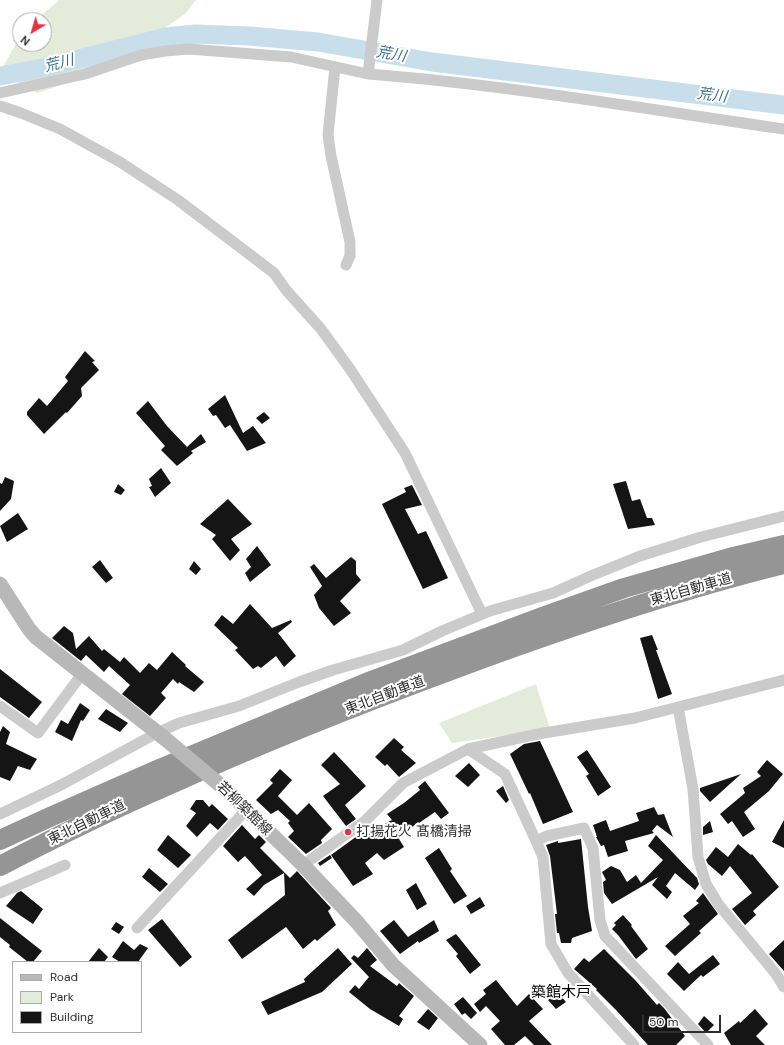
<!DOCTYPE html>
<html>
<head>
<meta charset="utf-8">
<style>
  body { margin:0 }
  #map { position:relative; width:784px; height:1045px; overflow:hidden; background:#fff; font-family:"DM Sans",sans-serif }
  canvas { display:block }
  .legend { position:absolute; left:12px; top:961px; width:130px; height:72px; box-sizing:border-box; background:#fff; border:1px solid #ababab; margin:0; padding:5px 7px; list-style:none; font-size:12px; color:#2e2e2e }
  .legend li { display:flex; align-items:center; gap:8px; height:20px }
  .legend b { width:20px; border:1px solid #ababab }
  .north { position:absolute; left:12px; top:12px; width:40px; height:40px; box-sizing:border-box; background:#fff; border:1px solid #ababab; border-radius:50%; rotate:218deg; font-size:11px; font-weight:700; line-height:16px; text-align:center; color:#2e2e2e }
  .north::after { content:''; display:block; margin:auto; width:14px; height:18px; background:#e43144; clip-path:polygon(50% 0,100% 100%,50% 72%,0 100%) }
  .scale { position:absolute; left:642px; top:1015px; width:79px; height:18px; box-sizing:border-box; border:2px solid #2e2e2e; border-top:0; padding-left:5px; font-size:12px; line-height:14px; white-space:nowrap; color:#2e2e2e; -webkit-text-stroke:3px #fff; paint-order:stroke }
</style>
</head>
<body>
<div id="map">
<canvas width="784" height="1045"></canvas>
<ul class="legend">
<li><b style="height:5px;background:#b8b8b8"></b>Road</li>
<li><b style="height:11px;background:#e4ebdb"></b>Park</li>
<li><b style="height:11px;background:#151515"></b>Building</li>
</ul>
<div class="north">N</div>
<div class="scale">50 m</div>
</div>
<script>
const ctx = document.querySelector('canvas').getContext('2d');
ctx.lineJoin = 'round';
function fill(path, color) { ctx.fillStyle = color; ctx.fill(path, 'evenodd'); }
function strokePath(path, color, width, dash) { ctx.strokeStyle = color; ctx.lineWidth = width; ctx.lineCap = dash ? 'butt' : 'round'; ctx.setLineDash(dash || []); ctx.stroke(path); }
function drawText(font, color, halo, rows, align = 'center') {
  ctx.font = font + ' "DM Sans","Noto Sans JP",sans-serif'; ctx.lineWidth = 4; ctx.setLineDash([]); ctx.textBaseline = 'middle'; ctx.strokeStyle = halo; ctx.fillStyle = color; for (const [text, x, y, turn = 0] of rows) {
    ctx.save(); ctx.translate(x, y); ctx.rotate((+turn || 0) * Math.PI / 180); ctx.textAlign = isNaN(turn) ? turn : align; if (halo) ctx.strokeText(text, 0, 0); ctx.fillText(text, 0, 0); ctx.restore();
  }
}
fill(new Path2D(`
  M 59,0 L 196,0 L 185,14 L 124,56 L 73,81 L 37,93 L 13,80 L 1,71 L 20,36 L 20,44 L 44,44 L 44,20 L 36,20 Z
  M 536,684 L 550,729 L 452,743 L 439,723 Z`), '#e4ebdb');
strokePath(new Path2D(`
  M 0,76 L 43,68 L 166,37 L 195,34 L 249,36 L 318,42 L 432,62 L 784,105`), '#c8deeb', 19);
fill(new Path2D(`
  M 85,351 L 95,361 L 92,362 L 99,370 L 81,388 L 82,396 L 67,413 L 66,412 L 44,434 L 27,415 L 27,412 L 39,398 L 47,406 L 68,381 L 65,377 Z
  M 225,395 L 243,433 L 253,426 L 266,443 L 247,451 L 230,425 L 225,428 L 216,415 L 213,416 L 208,409 Z
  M 148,401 L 167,426 L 187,447 L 201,434 L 206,442 L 191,451 L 193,453 L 177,466 L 161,450 L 165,446 L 136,413 Z
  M 264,412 L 270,418 L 262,424 L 256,418 Z
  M 161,468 L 171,483 L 155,497 L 149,487 L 152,486 L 149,479 Z
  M 5,477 L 14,481 L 11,499 L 0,511 L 0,483 L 2,484 Z
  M 626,481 L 632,501 L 640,499 L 647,518 L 652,518 L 655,525 L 628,529 L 613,484 Z
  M 118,484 L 125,490 L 121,495 L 114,492 Z
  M 412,485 L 422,505 L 405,509 L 418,534 L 426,531 L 448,578 L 423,589 L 382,504 L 406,492 L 404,488 Z
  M 228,499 L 252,524 L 231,539 L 240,550 L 230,561 L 212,539 L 216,535 L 200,524 Z
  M 18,513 L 28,529 L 7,542 L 0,526 Z
  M 257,546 L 271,565 L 250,582 L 245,573 L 251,567 L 246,559 Z
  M 351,557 L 356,561 L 356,574 L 361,580 L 340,601 L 351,613 L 334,626 L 319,608 L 314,595 L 322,586 L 310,567 L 314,564 L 326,578 Z
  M 100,560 L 113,578 L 106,583 L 92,567 Z
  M 194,561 L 201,569 L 196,575 L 189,569 Z
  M 250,604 L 272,628 L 291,620 L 292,622 L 278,633 L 296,656 L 284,667 L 276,656 L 261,668 L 258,666 L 253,669 L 235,650 L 238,648 L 214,625 L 222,615 L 233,624 Z
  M 64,626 L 73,633 L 76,649 L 89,636 L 102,651 L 104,649 L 120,662 L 124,657 L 140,673 L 149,663 L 157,670 L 172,652 L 186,665 L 185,666 L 204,682 L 194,692 L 179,682 L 178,684 L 173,679 L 161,693 L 166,698 L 150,716 L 122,694 L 130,685 L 109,666 L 104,672 L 86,655 L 81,661 L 52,638 Z
  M 652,635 L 658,650 L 656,650 L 672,694 L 658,699 L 640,638 Z
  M 0,669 L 42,702 L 29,718 L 0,697 Z
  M 80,703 L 90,710 L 83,721 L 81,720 L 72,741 L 55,732 L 61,720 L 68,724 Z
  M 106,709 L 128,723 L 120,732 L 98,719 Z
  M 3,726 L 10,732 L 6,744 L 37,759 L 30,770 L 18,766 L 10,781 L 0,777 L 0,732 Z
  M 394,738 L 404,747 L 401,750 L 416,763 L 399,777 L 387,764 L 385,766 L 375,757 Z
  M 540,741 L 573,812 L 543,824 L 530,793 L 529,794 L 510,754 L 524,744 Z
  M 587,750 L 611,787 L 598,796 L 586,776 L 589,774 L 577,757 Z
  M 334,752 L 366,786 L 345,805 L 356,819 L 346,826 L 323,796 L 340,784 L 321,765 Z
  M 767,760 L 783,774 L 769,791 L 744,812 L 755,829 L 743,837 L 732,821 L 728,824 L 720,814 L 745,793 L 743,788 L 761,776 L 757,772 Z
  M 469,763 L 480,775 L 468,787 L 455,776 Z
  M 280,769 L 292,780 L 278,796 L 297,815 L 309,803 L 332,829 L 321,840 L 322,843 L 306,854 L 288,837 L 294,831 L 288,823 L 290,821 L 278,810 L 271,814 L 256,800 L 273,783 L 270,780 Z
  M 741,774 L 710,802 L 700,791 L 700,788 Z
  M 425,781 L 449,813 L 441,819 L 435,812 L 419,823 L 418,822 L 399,839 L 404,847 L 384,860 L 377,853 L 365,863 L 373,874 L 353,886 L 331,855 L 364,831 L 366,834 L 392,820 L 387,814 L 404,803 L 420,790 L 418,787 Z
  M 503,786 L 509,800 L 506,803 L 496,791 Z
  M 196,800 L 203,800 L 209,807 L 212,804 L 228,819 L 218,830 L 210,823 L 197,837 L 186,826 L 196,813 L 190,809 Z
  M 654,807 L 658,815 L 664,814 L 673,837 L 657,825 L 652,831 L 654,833 L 625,841 L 628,851 L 608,857 L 604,845 L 601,846 L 596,837 L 597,837 L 593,825 L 606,820 L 610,831 L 639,821 L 636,813 Z
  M 784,820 L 784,848 L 772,842 Z
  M 710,821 L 713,832 L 703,835 L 703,827 Z
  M 242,825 L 255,839 L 259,835 L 266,842 L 260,848 L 290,878 L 297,871 L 331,908 L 328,911 L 336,925 L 317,941 L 315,939 L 303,949 L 286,927 L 242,959 L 228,940 L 285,895 L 284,873 L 264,885 L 254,896 L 246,889 L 262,875 L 245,856 L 238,862 L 223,846 Z
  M 168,835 L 191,855 L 178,868 L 157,850 Z
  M 656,835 L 697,878 L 699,884 L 695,890 L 675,873 L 666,886 L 672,892 L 667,899 L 652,885 L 658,877 L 612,904 L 604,893 L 603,882 L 606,880 L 602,872 L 611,866 L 620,870 L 627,882 L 636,875 L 641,883 L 663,860 L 648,846 Z
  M 581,839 L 588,907 L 592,931 L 572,938 L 571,943 L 561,943 L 559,933 L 557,933 L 555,914 L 557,914 L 550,856 L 546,845 L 558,841 L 558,843 Z
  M 738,844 L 751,855 L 752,854 L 779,887 L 753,911 L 756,915 L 745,925 L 732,909 L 752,893 L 730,866 L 722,876 L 708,864 L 706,860 L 716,847 L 728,857 Z
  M 439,848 L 452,869 L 450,871 L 467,896 L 454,904 L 425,858 Z
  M 330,855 L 332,858 L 320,866 L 318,863 Z
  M 149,868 L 168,884 L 160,892 L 142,877 Z
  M 416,883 L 427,904 L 417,910 L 406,890 Z
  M 21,891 L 43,909 L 33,924 L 6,906 L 17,893 Z
  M 703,893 L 718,914 L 699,931 L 701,933 L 675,956 L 665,946 L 690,924 L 683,916 L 699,903 L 696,901 Z
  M 480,897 L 485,906 L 471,914 L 466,906 Z
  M 623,915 L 632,925 L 631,926 L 648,949 L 636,959 L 618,935 L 612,929 L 616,925 L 614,923 Z
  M 0,918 L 42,951 L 33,962 L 28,962 L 9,947 L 10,945 L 0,937 Z
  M 162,919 L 192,957 L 180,967 L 148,930 Z
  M 394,920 L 408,937 L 434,920 L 439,931 L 419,943 L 418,941 L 400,954 L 380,931 Z
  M 116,922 L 124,927 L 119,934 L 111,929 Z
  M 456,934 L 481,965 L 470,974 L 456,956 L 458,954 L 446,940 Z
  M 784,940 L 784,971 L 769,954 Z
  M 123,941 L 134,950 L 140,944 L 148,948 L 138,962 L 120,962 L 112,957 Z
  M 99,948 L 108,957 L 104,962 L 88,962 Z
  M 338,948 L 352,964 L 322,992 L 268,1015 L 261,1002 L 305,982 L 304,979 Z
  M 367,948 L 377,960 L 370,966 L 397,986 L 399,983 L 414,996 L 399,1016 L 403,1019 L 399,1026 L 370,1009 L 349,992 L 355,985 L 359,989 L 369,977 L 351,958 L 354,955 L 358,958 Z
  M 604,949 L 636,981 L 657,1005 L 659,1003 L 664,1008 L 685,1036 L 676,1045 L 648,1045 L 616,1010 L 596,990 L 597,989 L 574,969 L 584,958 L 589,962 Z
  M 713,955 L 720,964 L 703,977 L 701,975 L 684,991 L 667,974 L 678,962 L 689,974 Z
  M 496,980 L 517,1006 L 529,994 L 543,1009 L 529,1021 L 552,1045 L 534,1045 L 525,1036 L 514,1045 L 505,1045 L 491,1029 L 500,1021 L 486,1006 L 480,1012 L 474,1004 L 486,994 L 483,990 Z
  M 558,993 L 566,1002 L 556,1009 L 548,1000 Z
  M 463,997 L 477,1013 L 471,1019 L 465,1013 L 462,1015 L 454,1004 Z
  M 428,1009 L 438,1018 L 429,1030 L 417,1022 Z
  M 755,1009 L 768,1024 L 756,1036 L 765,1045 L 731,1045 L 724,1033 L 739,1021 L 740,1023 Z
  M 704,1016 L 714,1025 L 706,1033 L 698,1024 Z`), '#151515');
strokePath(new Path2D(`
  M 335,67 L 328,135 L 331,156 L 350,242 L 350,256 L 346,265
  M 368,74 C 508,85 646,109 784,129
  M 0,93 L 85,74 L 141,55 L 165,51 L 189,49 L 291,57 L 368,74 L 377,0
  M 0,106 L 21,113 L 60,129 L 120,162 L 178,200 L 274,273 L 286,290 L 321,329 L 350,369 L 405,453 L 482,614
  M 0,706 L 38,733 L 82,674
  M 678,707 L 693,789 L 698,857 L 706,884 L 719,905 L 776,974 L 784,987
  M 468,749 L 505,774 L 536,841 L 543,857 L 551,944 L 568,973 L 634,1045
  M 0,814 L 61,785 L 157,733 L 179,723 L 239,706 L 299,682 L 333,670 L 403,650 L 442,631 L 490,611 L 553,593 L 593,575 L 640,556 L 701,537 L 784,516
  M 536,841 L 547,836 L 584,828 L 593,848 L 600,920 L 605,936 L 708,1045
  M 303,865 L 365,821 L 403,783 L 468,749 L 538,734 L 635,718 L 784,680
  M 0,893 L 65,865
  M 137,928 L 246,810`), '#cbcbcb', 11);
strokePath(new Path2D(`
  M 0,584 L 29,629 L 36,637 L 163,737
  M 226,790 L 303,865 L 357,922 L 393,965 L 480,1045`), '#b8b8b8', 15);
strokePath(new Path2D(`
  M 0,840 L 50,817 L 155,771 L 371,681 L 542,617 L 624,588 L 729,558 L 784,545
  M 0,866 C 54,838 108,811 164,787 C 261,743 361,703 462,666 C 568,627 674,591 784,564`), '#959595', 20);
strokePath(new Path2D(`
  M 163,737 L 226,790`), '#b8b8b8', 15);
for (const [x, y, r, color] of [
  [348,832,4,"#e43144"]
]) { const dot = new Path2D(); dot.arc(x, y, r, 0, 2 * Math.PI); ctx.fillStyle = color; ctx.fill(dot); strokePath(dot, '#fff', 1.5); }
drawText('14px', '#2e2e2e', '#fff', [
  ["東北自動車道",691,590,-16],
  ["東北自動車道",385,696,-21],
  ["若柳築館線",244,809,44],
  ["東北自動車道",87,823,-26]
]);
drawText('14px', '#2e2e2e', '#fff', [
  ["打揚花火 髙橋清掃",356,832]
], 'left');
drawText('italic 15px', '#3d728f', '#fff', [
  ["荒川",391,55,10],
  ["荒川",59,64,-14],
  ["荒川",712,96,7]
]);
drawText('15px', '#000', '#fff', [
  ["築館木戸",561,993]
]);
</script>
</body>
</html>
